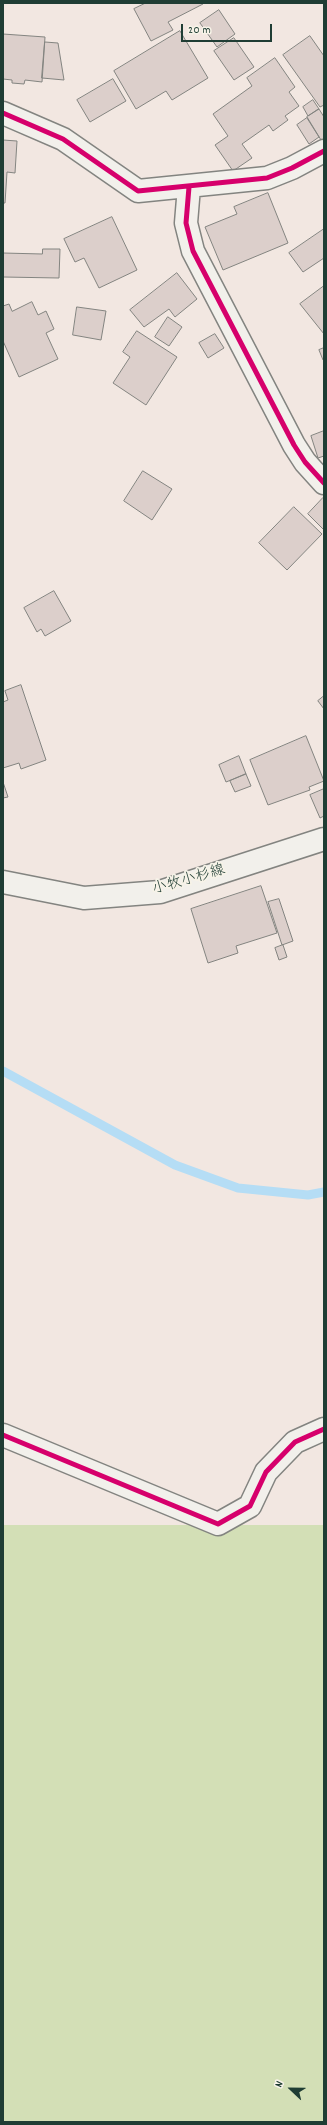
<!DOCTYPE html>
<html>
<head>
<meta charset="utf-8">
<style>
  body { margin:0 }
  #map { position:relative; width:327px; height:2125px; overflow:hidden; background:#f2e7e1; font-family:Dekko,sans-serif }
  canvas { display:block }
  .frame { position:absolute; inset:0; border:4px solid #1f3d34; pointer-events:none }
  .north { position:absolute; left:271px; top:2069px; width:40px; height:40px; -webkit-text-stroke:3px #f7f3e8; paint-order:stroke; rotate:292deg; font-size:11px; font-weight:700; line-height:16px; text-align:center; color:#1f3d34 }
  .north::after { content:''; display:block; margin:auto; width:14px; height:18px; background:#1f3d34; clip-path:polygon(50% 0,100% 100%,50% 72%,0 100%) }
  .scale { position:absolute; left:181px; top:24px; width:91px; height:18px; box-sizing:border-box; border:2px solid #1f3d34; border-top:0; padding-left:5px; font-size:12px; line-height:14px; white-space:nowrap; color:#1f3d34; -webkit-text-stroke:3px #f7f3e8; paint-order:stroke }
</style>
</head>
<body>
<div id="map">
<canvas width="327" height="2125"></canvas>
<div class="frame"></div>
<div class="north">N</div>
<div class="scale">20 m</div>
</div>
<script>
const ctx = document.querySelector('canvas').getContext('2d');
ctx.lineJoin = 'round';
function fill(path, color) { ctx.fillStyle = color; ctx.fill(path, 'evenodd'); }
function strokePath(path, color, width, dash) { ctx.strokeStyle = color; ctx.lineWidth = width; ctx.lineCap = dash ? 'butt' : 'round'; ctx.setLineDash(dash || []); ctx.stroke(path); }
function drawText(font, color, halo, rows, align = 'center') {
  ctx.font = font + ' Dekko,"Klee One",sans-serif'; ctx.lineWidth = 3.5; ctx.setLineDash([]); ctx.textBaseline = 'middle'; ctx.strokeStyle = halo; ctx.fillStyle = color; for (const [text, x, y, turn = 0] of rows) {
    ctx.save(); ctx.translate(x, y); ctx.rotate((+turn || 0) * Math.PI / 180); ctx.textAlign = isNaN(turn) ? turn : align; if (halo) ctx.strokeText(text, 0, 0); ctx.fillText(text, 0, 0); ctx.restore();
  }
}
fill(new Path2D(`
  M 3,1525 L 324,1525 L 324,2122 L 3,2122 Z`), '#d3dfb6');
strokePath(new Path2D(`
  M 3,1071 L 175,1165 L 238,1188 L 308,1195 L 324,1192`), '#b5ddf5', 9);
const building = new Path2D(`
  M 146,3 L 202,3 L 203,4 L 168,22 L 173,30 L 151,41 L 134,9 Z
  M 219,10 L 235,34 L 217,47 L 200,23 Z
  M 180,31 L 208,78 L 172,100 L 166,91 L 136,109 L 114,71 Z
  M 3,34 L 45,37 L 42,82 L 25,80 L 24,84 L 12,83 L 12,80 L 3,79 Z
  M 310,36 L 324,56 L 324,105 L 320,107 L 283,55 Z
  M 234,38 L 254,67 L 234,80 L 214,51 Z
  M 45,42 L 58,43 L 64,80 L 42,78 Z
  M 275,58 L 295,87 L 289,92 L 299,106 L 285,116 L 288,120 L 273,131 L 269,125 L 242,144 L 252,158 L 233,171 L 215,145 L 228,136 L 213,114 L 252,86 L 247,78 Z
  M 113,79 L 126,101 L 90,122 L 77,100 Z
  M 313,100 L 319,109 L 308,116 L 303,107 Z
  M 319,109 L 324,117 L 324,139 L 321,140 L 307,117 Z
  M 307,118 L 319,137 L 309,144 L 297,125 Z
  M 3,140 L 17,141 L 15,173 L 7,172 L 5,203 L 3,203 Z
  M 268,193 L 288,243 L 223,270 L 205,227 L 237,214 L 234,207 Z
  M 112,217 L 137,270 L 99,288 L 84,258 L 75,262 L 64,239 Z
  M 324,229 L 324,258 L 303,272 L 289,253 Z
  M 43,249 L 60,249 L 59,278 L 3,277 L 3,253 L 42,254 Z
  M 177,273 L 197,299 L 175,317 L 169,309 L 144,327 L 130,310 Z
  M 324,286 L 324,334 L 300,304 Z
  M 32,302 L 38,315 L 46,311 L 54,329 L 46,333 L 58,359 L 19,377 L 3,341 L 3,306 L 9,304 L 12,311 Z
  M 77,307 L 106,311 L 101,340 L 73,335 Z
  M 168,317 L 182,327 L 169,346 L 155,337 Z
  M 137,331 L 177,357 L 146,405 L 113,383 L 130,357 L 123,352 Z
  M 215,334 L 224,348 L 208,358 L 199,343 Z
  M 324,348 L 324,360 L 323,360 L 319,350 Z
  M 324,431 L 324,456 L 318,458 L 311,436 Z
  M 143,471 L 172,489 L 152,520 L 124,501 Z
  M 323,498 L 324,499 L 324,530 L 308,514 Z
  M 294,507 L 322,534 L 287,570 L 259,543 Z
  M 54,591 L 71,621 L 45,636 L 41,629 L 37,632 L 24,608 Z
  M 21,685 L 46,760 L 21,769 L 19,763 L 3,768 L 3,702 L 8,700 L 5,691 Z
  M 324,696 L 324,709 L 318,701 Z
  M 306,736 L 324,781 L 309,787 L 310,790 L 268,805 L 250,760 Z
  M 239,756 L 246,774 L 226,782 L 219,765 Z
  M 246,774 L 251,786 L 235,792 L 230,781 Z
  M 3,782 L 8,797 L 3,798 Z
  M 324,789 L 324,816 L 320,818 L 310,795 Z
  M 261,886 L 277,933 L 236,946 L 238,953 L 208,963 L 191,909 Z
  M 279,899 L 293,941 L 282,945 L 268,902 Z
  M 283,945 L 287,957 L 279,960 L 275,948 Z`);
fill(building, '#dccfcb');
strokePath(building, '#838480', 1);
const minor = new Path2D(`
  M 3,113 L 63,139 L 138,191 L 267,178 L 292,168 L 324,151
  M 189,187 L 186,223 L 193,251 L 294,445 L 305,462 L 324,483
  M 3,1435 L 218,1524 L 250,1506 L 266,1472 L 295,1442 L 324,1429`);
const major = new Path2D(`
  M 3,882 L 84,898 L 160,892 L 324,839`);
strokePath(minor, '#838480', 25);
strokePath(major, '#838480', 25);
strokePath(minor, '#f2f0eb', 22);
strokePath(major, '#f2f0eb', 22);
strokePath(new Path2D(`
  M 3,113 L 63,139 L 138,191 L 267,178 L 292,168 L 324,151
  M 189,187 L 186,223 L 193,251 L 294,445 L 305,462 L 324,483
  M 3,1435 L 218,1524 L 250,1506 L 266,1472 L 295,1442 L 324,1429`), '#d6006c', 5);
drawText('15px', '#1f3d34', '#f7f3e8', [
  ["小牧小杉線",189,881,-16]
]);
</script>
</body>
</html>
